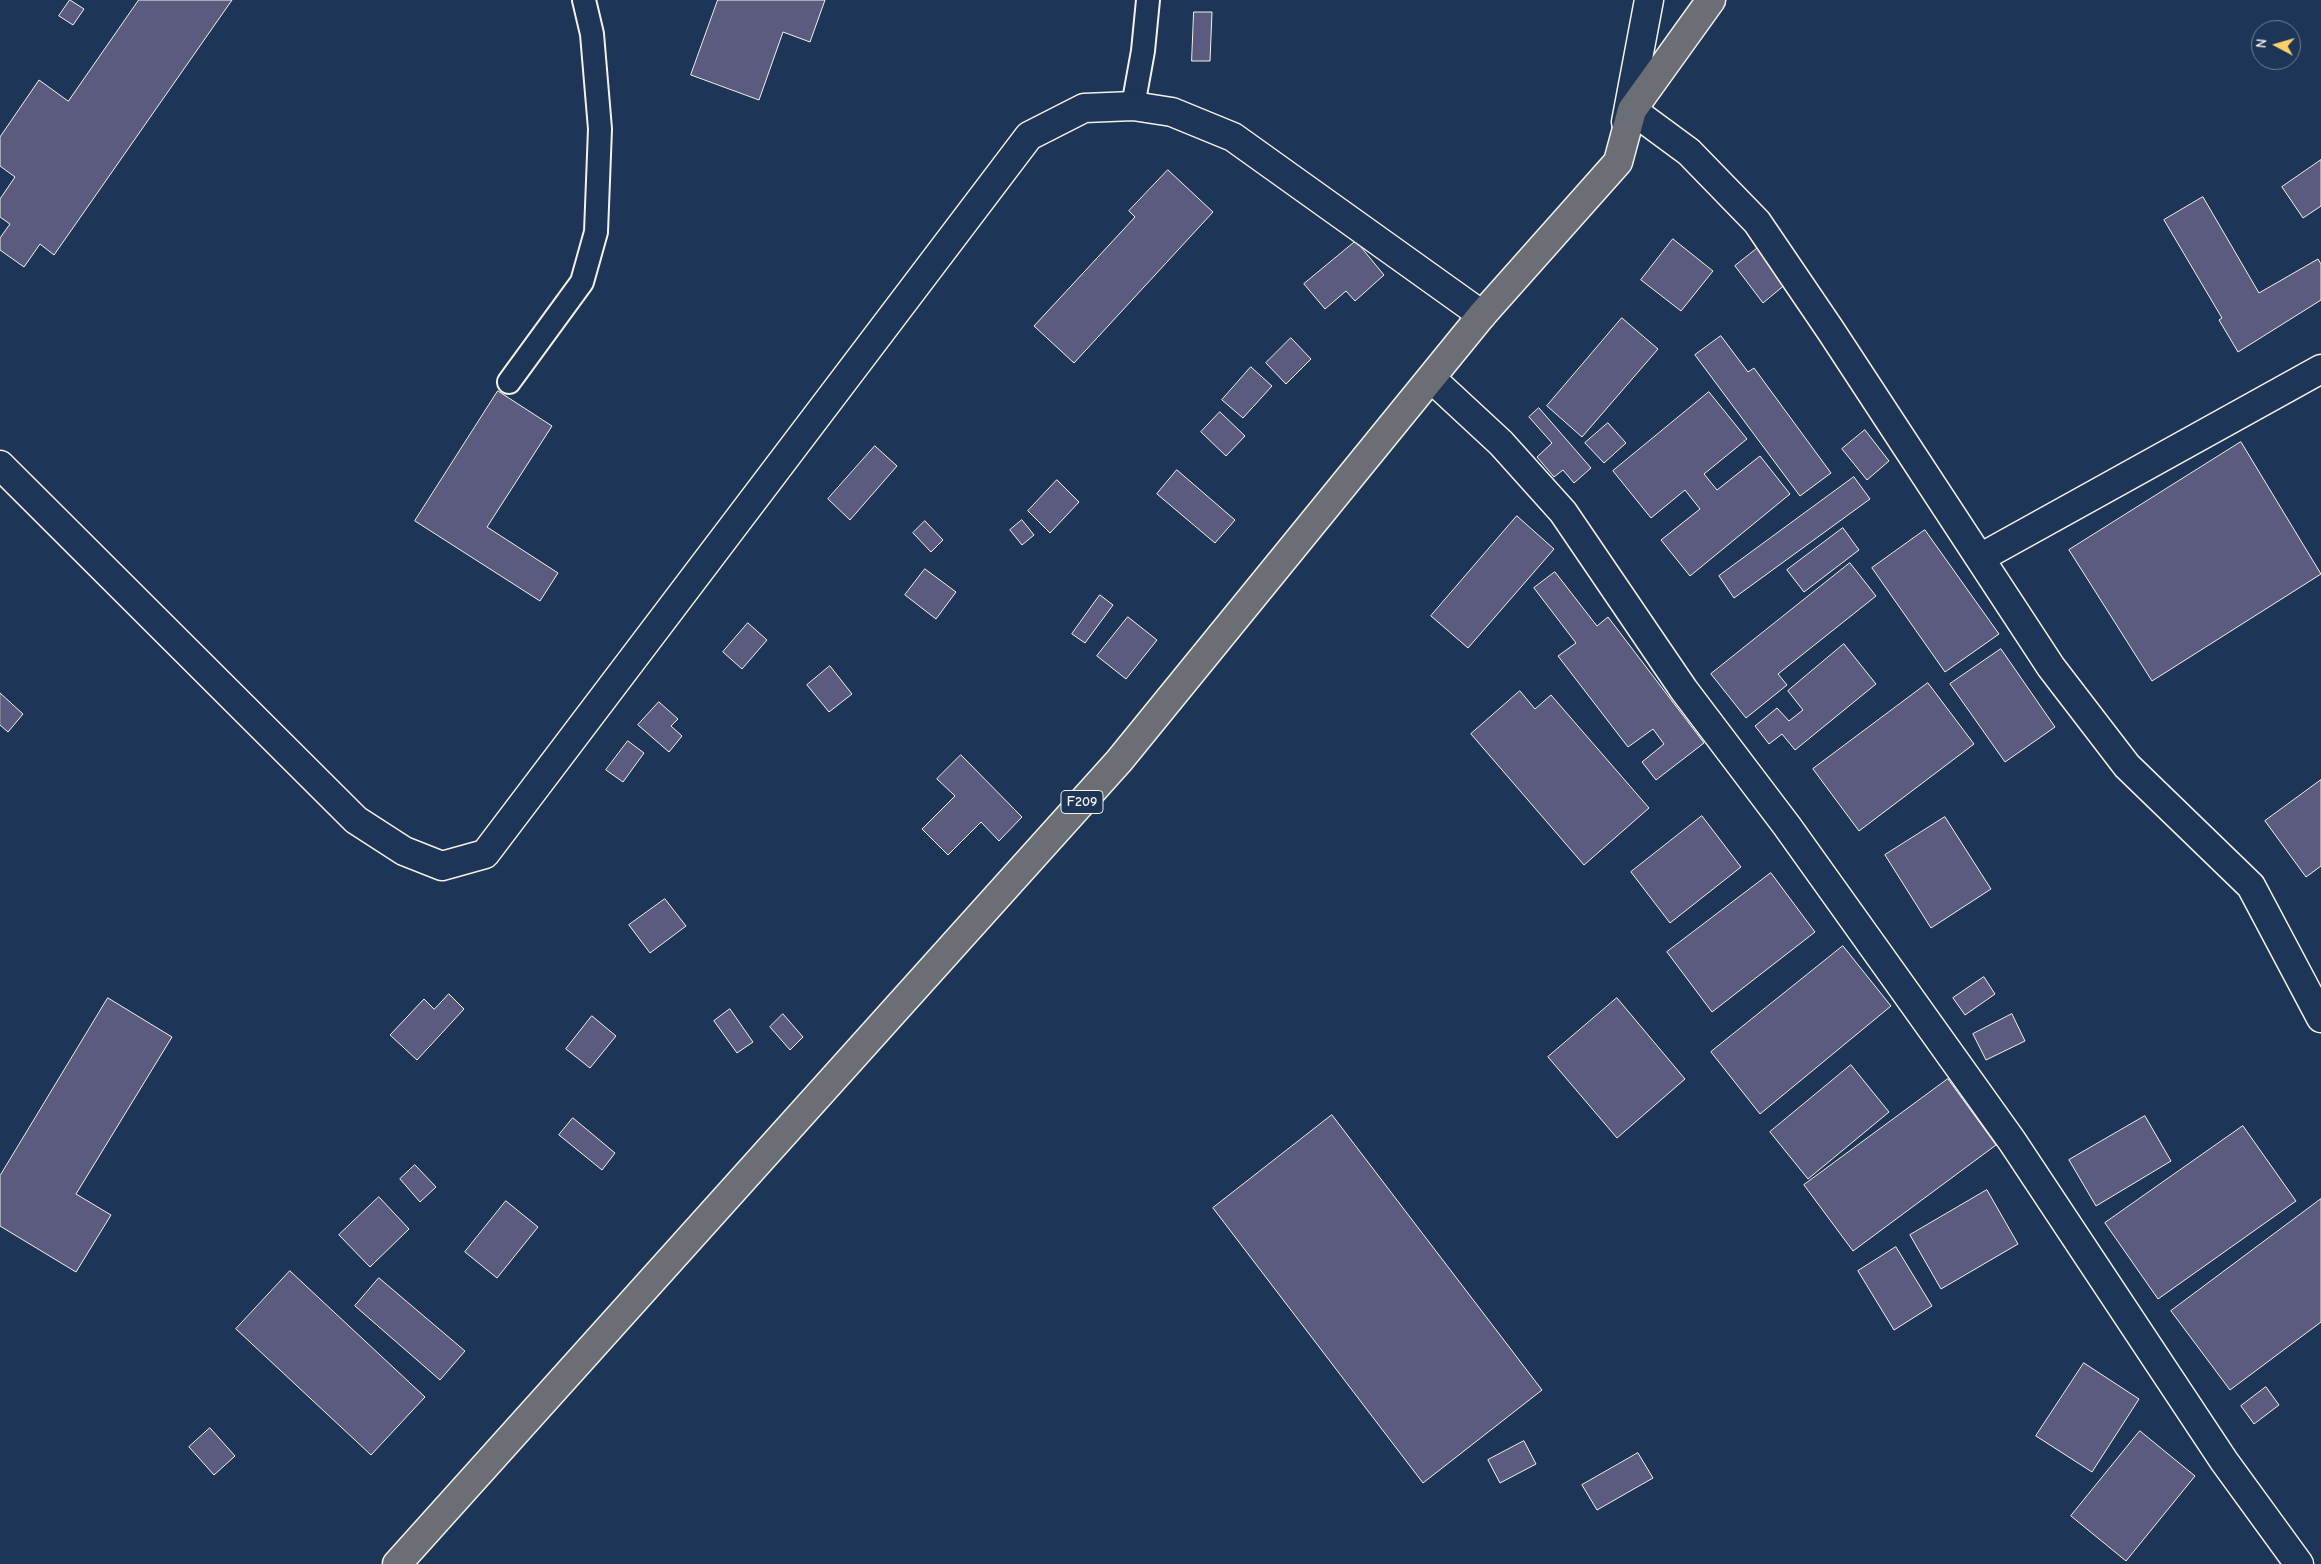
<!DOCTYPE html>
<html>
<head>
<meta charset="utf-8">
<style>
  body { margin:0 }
  #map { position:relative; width:2321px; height:1564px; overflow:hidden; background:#1d3557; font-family:"Comic Neue",sans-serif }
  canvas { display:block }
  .north { position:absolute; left:2251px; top:20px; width:50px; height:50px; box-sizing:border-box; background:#1d3557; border:1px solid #738091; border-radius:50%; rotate:276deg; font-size:14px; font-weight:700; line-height:20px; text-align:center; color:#f4f1e8 }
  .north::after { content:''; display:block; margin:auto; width:18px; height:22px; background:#ffd166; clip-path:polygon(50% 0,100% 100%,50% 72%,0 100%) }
</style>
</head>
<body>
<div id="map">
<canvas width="2321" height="1564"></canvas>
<div class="north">N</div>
</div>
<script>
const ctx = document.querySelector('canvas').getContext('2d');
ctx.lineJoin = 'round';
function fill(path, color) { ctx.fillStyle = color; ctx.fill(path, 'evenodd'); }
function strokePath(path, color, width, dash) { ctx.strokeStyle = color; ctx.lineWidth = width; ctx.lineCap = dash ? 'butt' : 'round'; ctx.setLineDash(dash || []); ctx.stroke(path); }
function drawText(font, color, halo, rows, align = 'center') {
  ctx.font = font + ' "Comic Neue",sans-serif'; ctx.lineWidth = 4.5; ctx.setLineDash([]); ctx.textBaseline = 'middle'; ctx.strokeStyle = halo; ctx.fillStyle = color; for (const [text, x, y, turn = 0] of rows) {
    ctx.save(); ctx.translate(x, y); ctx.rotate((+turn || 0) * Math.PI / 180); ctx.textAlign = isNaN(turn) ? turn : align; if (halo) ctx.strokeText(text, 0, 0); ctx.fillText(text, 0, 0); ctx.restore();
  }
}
const building = new Path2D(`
  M 70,0 L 84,9 L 73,25 L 59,16 Z
  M 139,0 L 232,0 L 54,255 L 40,244 L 24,267 L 0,250 L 0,238 L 10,224 L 0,217 L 0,199 L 15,177 L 0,166 L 0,137 L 39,80 L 68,101 Z
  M 718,0 L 825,0 L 810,42 L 783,32 L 759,100 L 691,75 Z
  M 1194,12 L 1212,12 L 1210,61 L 1192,61 Z
  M 2321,160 L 2321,206 L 2303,218 L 2282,187 Z
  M 1168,170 L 1213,212 L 1074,363 L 1034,326 L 1135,217 L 1129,211 Z
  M 2203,197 L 2259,293 L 2318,259 L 2321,264 L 2321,300 L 2238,352 L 2219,320 L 2222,318 L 2164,220 Z
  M 1673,239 L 1713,271 L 1681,311 L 1641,280 Z
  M 1356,241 L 1384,275 L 1355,301 L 1346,291 L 1325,309 L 1304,284 Z
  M 1759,247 L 1787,283 L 1763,303 L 1735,266 Z
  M 1622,318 L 1658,349 L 1582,437 L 1547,406 Z
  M 1721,336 L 1748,372 L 1754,368 L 1831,473 L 1800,496 L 1695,355 Z
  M 1291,338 L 1311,359 L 1286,384 L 1266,363 Z
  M 1251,367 L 1272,386 L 1243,418 L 1222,400 Z
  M 498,391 L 552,426 L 487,527 L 558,573 L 540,601 L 415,521 Z
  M 1709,392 L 1747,439 L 1704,474 L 1717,490 L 1760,456 L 1790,494 L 1690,576 L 1661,540 L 1700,509 L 1685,490 L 1651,518 L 1613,471 Z
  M 1539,408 L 1591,468 L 1574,483 L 1563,470 L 1554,477 L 1537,457 L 1552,443 L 1529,417 Z
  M 1220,412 L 1245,436 L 1226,456 L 1201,432 Z
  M 1608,423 L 1626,443 L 1604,463 L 1585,443 Z
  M 1865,430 L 1889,461 L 1867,480 L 1842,449 Z
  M 2241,442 L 2321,574 L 2152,681 L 2069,550 Z
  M 875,446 L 897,466 L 850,520 L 828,499 Z
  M 1177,470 L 1235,520 L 1215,543 L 1157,494 Z
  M 1854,477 L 1870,499 L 1734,598 L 1719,576 Z
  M 1057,480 L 1079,502 L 1050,533 L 1028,511 Z
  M 1517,516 L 1554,549 L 1468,648 L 1431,616 Z
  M 1022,520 L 1034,535 L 1022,545 L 1010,530 Z
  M 925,521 L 943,540 L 931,552 L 913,533 Z
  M 1843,528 L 1859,550 L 1804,592 L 1787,570 Z
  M 1925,530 L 1999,634 L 1945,672 L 1872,568 Z
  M 1850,563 L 1876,596 L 1778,674 L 1787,685 L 1746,718 L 1711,674 Z
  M 925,569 L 956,592 L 936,619 L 905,595 Z
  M 1555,572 L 1597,626 L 1608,617 L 1704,743 L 1656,780 L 1642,762 L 1664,744 L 1653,729 L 1628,747 L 1558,656 L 1576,643 L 1534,588 Z
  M 1100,595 L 1113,605 L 1085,643 L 1072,634 Z
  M 1128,617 L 1157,640 L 1126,679 L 1097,656 Z
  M 748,623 L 767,640 L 742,669 L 723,652 Z
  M 1844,644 L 1876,684 L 1795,750 L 1782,734 L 1769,744 L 1755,726 L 1777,708 L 1789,721 L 1803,710 L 1788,691 Z
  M 2001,649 L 2055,727 L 2005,762 L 1950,684 Z
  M 830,666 L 852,694 L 829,712 L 807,685 Z
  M 1928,683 L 1974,744 L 1859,831 L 1813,769 Z
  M 1520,691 L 1535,709 L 1551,695 L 1649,808 L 1584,865 L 1471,734 Z
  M 0,693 L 23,714 L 8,732 L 0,725 Z
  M 659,702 L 678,719 L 671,726 L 682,736 L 669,752 L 638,725 Z
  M 628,741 L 644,753 L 623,782 L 606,770 Z
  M 961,755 L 1022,817 L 999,841 L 981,822 L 948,855 L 922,829 L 955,796 L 937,779 Z
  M 2321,780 L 2321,866 L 2306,877 L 2265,821 Z
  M 1702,816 L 1741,867 L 1670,923 L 1631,872 Z
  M 1945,817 L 1991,889 L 1931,928 L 1885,855 Z
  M 1771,873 L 1815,932 L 1712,1012 L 1667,952 Z
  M 665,899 L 686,926 L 650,953 L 629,925 Z
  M 1843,946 L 1891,1006 L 1760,1114 L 1711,1052 Z
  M 1984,977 L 1995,994 L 1965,1015 L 1953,998 Z
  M 449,994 L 464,1009 L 417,1060 L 390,1035 L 424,999 L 434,1009 Z
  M 108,998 L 172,1037 L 76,1194 L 111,1215 L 76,1272 L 0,1226 L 0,1176 Z
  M 1617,998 L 1685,1079 L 1617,1138 L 1548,1057 Z
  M 730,1009 L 753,1042 L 737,1053 L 714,1021 Z
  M 783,1014 L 803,1037 L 790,1050 L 770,1027 Z
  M 2012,1014 L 2025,1041 L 1986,1060 L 1973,1034 Z
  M 592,1016 L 616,1036 L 590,1068 L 566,1049 Z
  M 1851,1065 L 1889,1112 L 1808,1179 L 1770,1132 Z
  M 1948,1079 L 1996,1145 L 1853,1251 L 1804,1185 Z
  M 1332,1115 L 1542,1390 L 1423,1483 L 1213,1208 Z
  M 2145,1116 L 2171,1161 L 2096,1206 L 2069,1160 Z
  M 573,1118 L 615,1153 L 602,1170 L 559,1135 Z
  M 2243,1126 L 2296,1201 L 2158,1299 L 2105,1223 Z
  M 415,1165 L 436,1187 L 420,1202 L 400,1179 Z
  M 1987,1190 L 2018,1244 L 1941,1289 L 1910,1235 Z
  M 379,1197 L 409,1229 L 370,1267 L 339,1235 Z
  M 2321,1199 L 2321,1322 L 2230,1390 L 2171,1311 Z
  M 506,1201 L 538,1227 L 497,1278 L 465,1252 Z
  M 1896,1247 L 1932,1306 L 1894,1330 L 1858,1271 Z
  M 290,1271 L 425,1397 L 371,1455 L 236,1329 Z
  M 379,1278 L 465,1351 L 440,1380 L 355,1306 Z
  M 2084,1363 L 2139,1399 L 2092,1472 L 2036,1436 Z
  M 2266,1387 L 2279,1405 L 2254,1424 L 2241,1406 Z
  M 210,1428 L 235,1456 L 214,1475 L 189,1447 Z
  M 2140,1431 L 2195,1476 L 2126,1561 L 2071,1516 Z
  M 1524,1441 L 1536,1464 L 1500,1483 L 1488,1460 Z
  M 1638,1453 L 1653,1478 L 1597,1510 L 1582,1485 Z`);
fill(building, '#5a5b7f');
strokePath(building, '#f4f1e8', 1);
const lane = new Path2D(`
  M 1133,106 L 1143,51 L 1148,0
  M 509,382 L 582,282 L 596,232 L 600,129 L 592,34 L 584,0`);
const street = new Path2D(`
  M 1632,110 L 1689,152 L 1757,222 L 1831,331 L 2051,667 L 2127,766 L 2251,886 L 2321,1018
  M 1626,122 L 1649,0
  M 1432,379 L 1501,443 L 1563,512 L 1684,690 L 1787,826 L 2012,1141 L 2224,1461 L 2299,1564
  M 0,465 L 356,820 L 404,851 L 442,866 L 485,854 L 1029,136 L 1084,108 L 1133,106 L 1172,112 L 1233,137 L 1482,315
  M 1980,558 L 2321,369`);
const primary = new Path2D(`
  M 397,1564 L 1119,761 L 1482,315 L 1618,162 L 1632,110 L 1711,0`);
strokePath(lane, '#f4f1e8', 26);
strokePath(street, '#f4f1e8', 31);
strokePath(primary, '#f4f1e8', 31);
strokePath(lane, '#1d3557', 22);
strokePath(street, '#1d3557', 28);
strokePath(primary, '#6b6f75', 28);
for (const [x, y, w] of [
  [1082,802,42]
]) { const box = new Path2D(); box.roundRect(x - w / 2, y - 11.5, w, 23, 4); ctx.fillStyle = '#1d3557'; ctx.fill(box); strokePath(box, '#f4f1e8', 1); }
drawText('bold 14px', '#f4f1e8', null, [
  ["F209",1082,802]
]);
</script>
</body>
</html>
